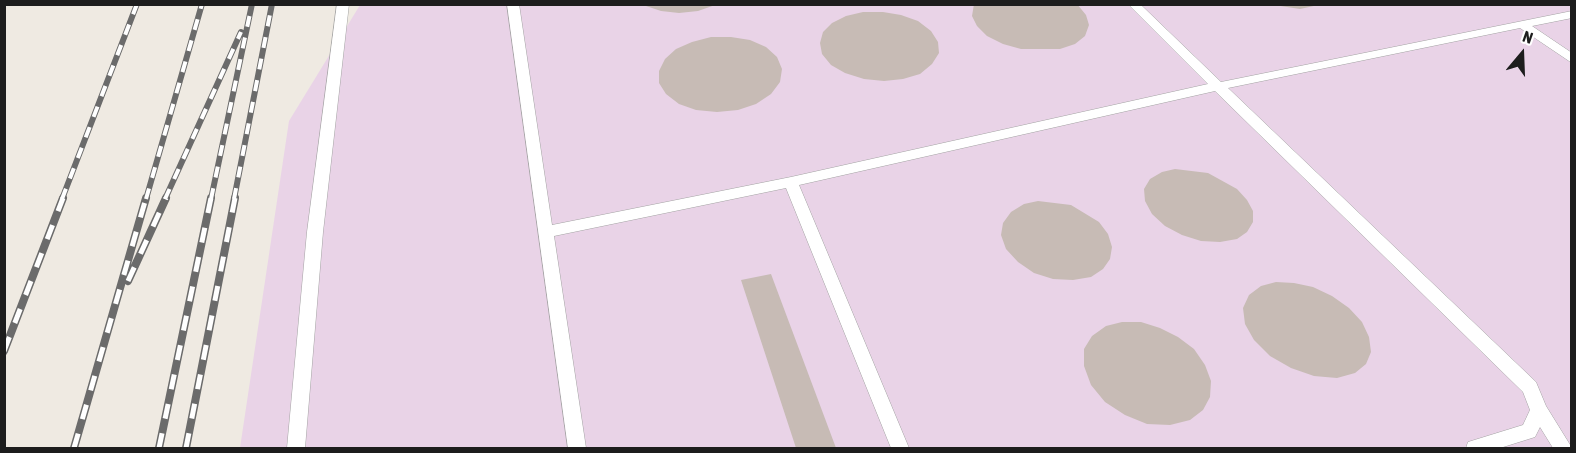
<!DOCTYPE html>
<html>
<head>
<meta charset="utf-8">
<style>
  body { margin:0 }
  #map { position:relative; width:1576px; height:453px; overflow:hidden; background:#efeae2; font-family:"Asap Condensed",sans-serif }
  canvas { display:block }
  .frame { position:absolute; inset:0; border:6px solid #1d1d1d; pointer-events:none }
  .north { position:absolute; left:1492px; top:24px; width:60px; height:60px; -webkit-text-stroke:4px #fff; paint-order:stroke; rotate:19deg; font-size:16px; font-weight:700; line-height:24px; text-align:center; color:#1d1d1d }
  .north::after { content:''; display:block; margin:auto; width:21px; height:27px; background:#1d1d1d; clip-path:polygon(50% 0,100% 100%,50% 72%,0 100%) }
</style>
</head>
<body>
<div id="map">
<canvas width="1576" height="453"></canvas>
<div class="frame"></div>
<div class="north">N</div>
</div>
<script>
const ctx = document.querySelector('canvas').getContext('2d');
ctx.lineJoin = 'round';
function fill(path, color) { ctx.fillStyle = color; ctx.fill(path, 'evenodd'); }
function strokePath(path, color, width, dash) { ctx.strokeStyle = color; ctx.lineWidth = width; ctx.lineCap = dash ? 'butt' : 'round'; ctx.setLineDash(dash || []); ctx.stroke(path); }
fill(new Path2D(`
  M 360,5 L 1571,5 L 1571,448 L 240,448 L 289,121 Z`), '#e9d3e7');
fill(new Path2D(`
  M 718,4 L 698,11 L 679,13 L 661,11 L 643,5 Z
  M 974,4 L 1077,4 L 1086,15 L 1089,25 L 1085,36 L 1075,44 L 1060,49 L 1021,49 L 1003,44 L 987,36 L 977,26 L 972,16 Z
  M 1323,4 L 1300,9 L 1274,5 L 1274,4 Z
  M 863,12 L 883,12 L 901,15 L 918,21 L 931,31 L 938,42 L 939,53 L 932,64 L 920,74 L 903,79 L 884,81 L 864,79 L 845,73 L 831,65 L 822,54 L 820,43 L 823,32 L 832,23 L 846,16 Z
  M 711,37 L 731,37 L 750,40 L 766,47 L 777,57 L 782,69 L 780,82 L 771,94 L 756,104 L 738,110 L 717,112 L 696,110 L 679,104 L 666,94 L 659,83 L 659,71 L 665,59 L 676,49 L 692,42 Z
  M 1175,169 L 1208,173 L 1237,189 L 1247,200 L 1253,211 L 1253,222 L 1247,232 L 1237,239 L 1220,242 L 1201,241 L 1182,235 L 1165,226 L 1152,214 L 1145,201 L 1144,189 L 1150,179 L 1162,172 Z
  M 1038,201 L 1071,205 L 1099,222 L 1108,234 L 1112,247 L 1110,259 L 1103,269 L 1091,277 L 1073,280 L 1053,279 L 1034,273 L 1018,262 L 1006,249 L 1001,235 L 1003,223 L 1011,212 L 1024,204 Z
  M 771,274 L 836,448 L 796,448 L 741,280 Z
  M 1276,282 L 1294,283 L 1313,287 L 1332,296 L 1349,308 L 1362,322 L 1369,337 L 1371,352 L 1366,364 L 1355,373 L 1337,378 L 1314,376 L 1291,368 L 1270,356 L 1254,340 L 1245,324 L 1243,308 L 1249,295 L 1261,286 Z
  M 1122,322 L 1141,322 L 1160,328 L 1178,337 L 1194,349 L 1205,365 L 1211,381 L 1210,397 L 1203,410 L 1190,420 L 1170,425 L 1147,424 L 1125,415 L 1105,402 L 1091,385 L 1084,366 L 1084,349 L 1092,336 L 1106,326 Z`), '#c7bbb5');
const lane = new Path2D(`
  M 337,4 L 349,4 L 323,232 L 305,448 L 287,448 L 307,232 Z
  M 507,4 L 519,4 L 552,225 L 791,177 L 1208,84 L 1128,4 L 1140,4 L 1221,82 L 1572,11 L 1572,18 L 1532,26 L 1572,53 L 1572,63 L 1520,28 L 1228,88 L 1536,382 L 1546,406 L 1572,448 L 1553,448 L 1540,427 L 1535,437 L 1500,448 L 1466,448 L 1468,442 L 1523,425 L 1530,410 L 1523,392 L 1215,91 L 799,185 L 909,448 L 891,448 L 786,188 L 554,236 L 586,448 L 568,448 Z`);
strokePath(lane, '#a4a4a4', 1);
fill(lane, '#fff');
const railFar1 = new Path2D(`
  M 62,199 L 137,4
  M 146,199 L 202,4
  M 165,199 L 241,32
  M 211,199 L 252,4
  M 234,199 L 272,4`);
const rail = new Path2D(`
  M 128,281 L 166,198
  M 4,351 L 63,198
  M 74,448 L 146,198
  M 159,448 L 211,198
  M 186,448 L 235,198`);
strokePath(railFar1, '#6b6b6b', 6);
strokePath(rail, '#6b6b6b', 8);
strokePath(railFar1, '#fff', 4, [11]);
strokePath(rail, '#fff', 5, [15]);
</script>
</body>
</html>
